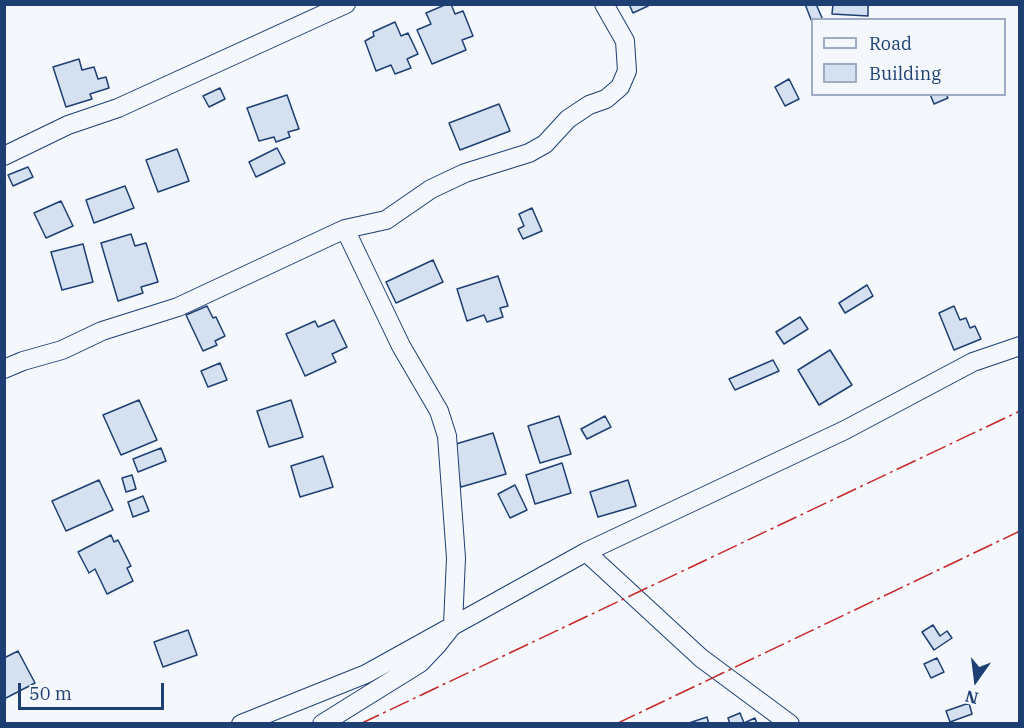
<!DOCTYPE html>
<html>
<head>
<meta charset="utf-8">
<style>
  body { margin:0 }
  #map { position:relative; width:1024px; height:728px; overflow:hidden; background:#f4f7fb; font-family:"IBM Plex Serif",serif }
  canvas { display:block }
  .frame { position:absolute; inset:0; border:6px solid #1d3f73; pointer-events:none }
  .legend { position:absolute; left:811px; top:18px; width:195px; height:78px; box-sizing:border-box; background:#f4f7fb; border:2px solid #9eadc5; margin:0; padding:8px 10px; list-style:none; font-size:18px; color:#1d3f73 }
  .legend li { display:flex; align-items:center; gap:12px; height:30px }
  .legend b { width:30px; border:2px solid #9eadc5 }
  .north { position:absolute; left:946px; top:650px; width:60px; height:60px; -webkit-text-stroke:4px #f4f7fb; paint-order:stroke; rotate:194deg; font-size:16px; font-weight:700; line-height:24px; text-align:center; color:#1d3f73 }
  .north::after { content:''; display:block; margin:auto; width:21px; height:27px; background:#1d3f73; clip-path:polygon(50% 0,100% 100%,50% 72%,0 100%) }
  .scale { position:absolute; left:18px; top:683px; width:146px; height:27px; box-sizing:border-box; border:3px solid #1d3f73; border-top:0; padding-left:8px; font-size:18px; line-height:21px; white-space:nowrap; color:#1d3f73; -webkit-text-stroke:4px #f4f7fb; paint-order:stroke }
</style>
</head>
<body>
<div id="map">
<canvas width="1024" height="728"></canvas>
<div class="frame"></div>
<ul class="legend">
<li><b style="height:8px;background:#f4f7fb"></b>Road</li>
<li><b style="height:16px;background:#d5e0f0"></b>Building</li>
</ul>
<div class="north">N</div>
<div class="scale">50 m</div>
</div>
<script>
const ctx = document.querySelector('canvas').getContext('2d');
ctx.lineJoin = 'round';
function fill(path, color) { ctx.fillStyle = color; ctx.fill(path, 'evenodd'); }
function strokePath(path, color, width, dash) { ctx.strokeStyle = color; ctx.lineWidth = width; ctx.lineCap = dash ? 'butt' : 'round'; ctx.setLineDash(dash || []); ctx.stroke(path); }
const building = new Path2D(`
  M 447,4 L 451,4 L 455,14 L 463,11 L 473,36 L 462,40 L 466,50 L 432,64 L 417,30 L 431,24 L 426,13 Z
  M 629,4 L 648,4 L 648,6 L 633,13 Z
  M 805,4 L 816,4 L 823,20 L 812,20 L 812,22 Z
  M 833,4 L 868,4 L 868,16 L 832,14 Z
  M 395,22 L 401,36 L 408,33 L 418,54 L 407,59 L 411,68 L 395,74 L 391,65 L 376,71 L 365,41 L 374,36 L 373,32 Z
  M 79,59 L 82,70 L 94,67 L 98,79 L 106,77 L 109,88 L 90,94 L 92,99 L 66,107 L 53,67 Z
  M 789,79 L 799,99 L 785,106 L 775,87 Z
  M 220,88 L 225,99 L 209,107 L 203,96 Z
  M 930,94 L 946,94 L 948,98 L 934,104 Z
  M 287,95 L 299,129 L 288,132 L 290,137 L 276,142 L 274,137 L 259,141 L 247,108 Z
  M 499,104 L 510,131 L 460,150 L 449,123 Z
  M 277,148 L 285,163 L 256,177 L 249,162 Z
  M 177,149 L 189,181 L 158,192 L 146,160 Z
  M 28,167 L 33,177 L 13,186 L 8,175 Z
  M 125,186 L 134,208 L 94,223 L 86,200 Z
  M 61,201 L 73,226 L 46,238 L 34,213 Z
  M 532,208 L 542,231 L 523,239 L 518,229 L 524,226 L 519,214 Z
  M 131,234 L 135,246 L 146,243 L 158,282 L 141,287 L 143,293 L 118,301 L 101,243 Z
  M 83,244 L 93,282 L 62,290 L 51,252 Z
  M 433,260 L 443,282 L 396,303 L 386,282 Z
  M 498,276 L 508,306 L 500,308 L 503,317 L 487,322 L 484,315 L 467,321 L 457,289 Z
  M 867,285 L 873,296 L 845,313 L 839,303 Z
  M 207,306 L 213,318 L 216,317 L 225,336 L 215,341 L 217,345 L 203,351 L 186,315 Z
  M 954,306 L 960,320 L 966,318 L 970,328 L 975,326 L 981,339 L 954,350 L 939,313 Z
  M 800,317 L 808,329 L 784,344 L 776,332 Z
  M 334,320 L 347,347 L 332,354 L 336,362 L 305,376 L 286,334 L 315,321 L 318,327 Z
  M 830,350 L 852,385 L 819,405 L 798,370 Z
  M 773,360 L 779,371 L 735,390 L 729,379 Z
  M 220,363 L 227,380 L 208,387 L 201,371 Z
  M 139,400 L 157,440 L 121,455 L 103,415 Z
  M 291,400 L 303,437 L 269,447 L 257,411 Z
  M 559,416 L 571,454 L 540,463 L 528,426 Z
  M 605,416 L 611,427 L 587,439 L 581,429 Z
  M 493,433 L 506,474 L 461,487 L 449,446 Z
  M 161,448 L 166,461 L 138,472 L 133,459 Z
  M 323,456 L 333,487 L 300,497 L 291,466 Z
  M 562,463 L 571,493 L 535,504 L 526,475 Z
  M 132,475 L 136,489 L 126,492 L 122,478 Z
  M 99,480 L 113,510 L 66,531 L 52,501 Z
  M 628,480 L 636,506 L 598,517 L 590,492 Z
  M 515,485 L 527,510 L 510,518 L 498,494 Z
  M 143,496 L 149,511 L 133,517 L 128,502 Z
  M 111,535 L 114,542 L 118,540 L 131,566 L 127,568 L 133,581 L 107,594 L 95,569 L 89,573 L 78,552 Z
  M 933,625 L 940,636 L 947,631 L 952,638 L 934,650 L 922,632 Z
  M 188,630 L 197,655 L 163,667 L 154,642 Z
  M 18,651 L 35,683 L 4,699 L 4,658 Z
  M 937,658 L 944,672 L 931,678 L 924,664 Z
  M 969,703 L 972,714 L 950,722 L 946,711 Z
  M 740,713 L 744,723 L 755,718 L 757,724 L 730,724 L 728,718 Z
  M 707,717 L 709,724 L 686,724 Z`);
fill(building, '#d5e0f0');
strokePath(building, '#1d3f73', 1.5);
const minor = new Path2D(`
  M 4,156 L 68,125 L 118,108 L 346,4
  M 4,369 L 23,361 L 62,350 L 102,331 L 178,307 L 345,229 L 386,220 L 431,189 L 465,173 L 529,153 L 545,144 L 568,119 L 589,105 L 606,99 L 620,87 L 627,71 L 625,41 L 604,4
  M 586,552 L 701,658 L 790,724
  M 241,724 L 366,674 L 586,552 L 845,430 L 973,362 L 1020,346
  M 322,724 L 420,663 L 438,644 L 453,625 L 456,558 L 447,436 L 439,411 L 401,346 L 345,229`);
strokePath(minor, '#1d3f73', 20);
strokePath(minor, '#f4f7fb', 18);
strokePath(new Path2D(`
  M 360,724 L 1020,411
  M 616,724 L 1020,531`), '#c62828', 1.5, [21, 4.5, 3, 4.5]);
</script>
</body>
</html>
